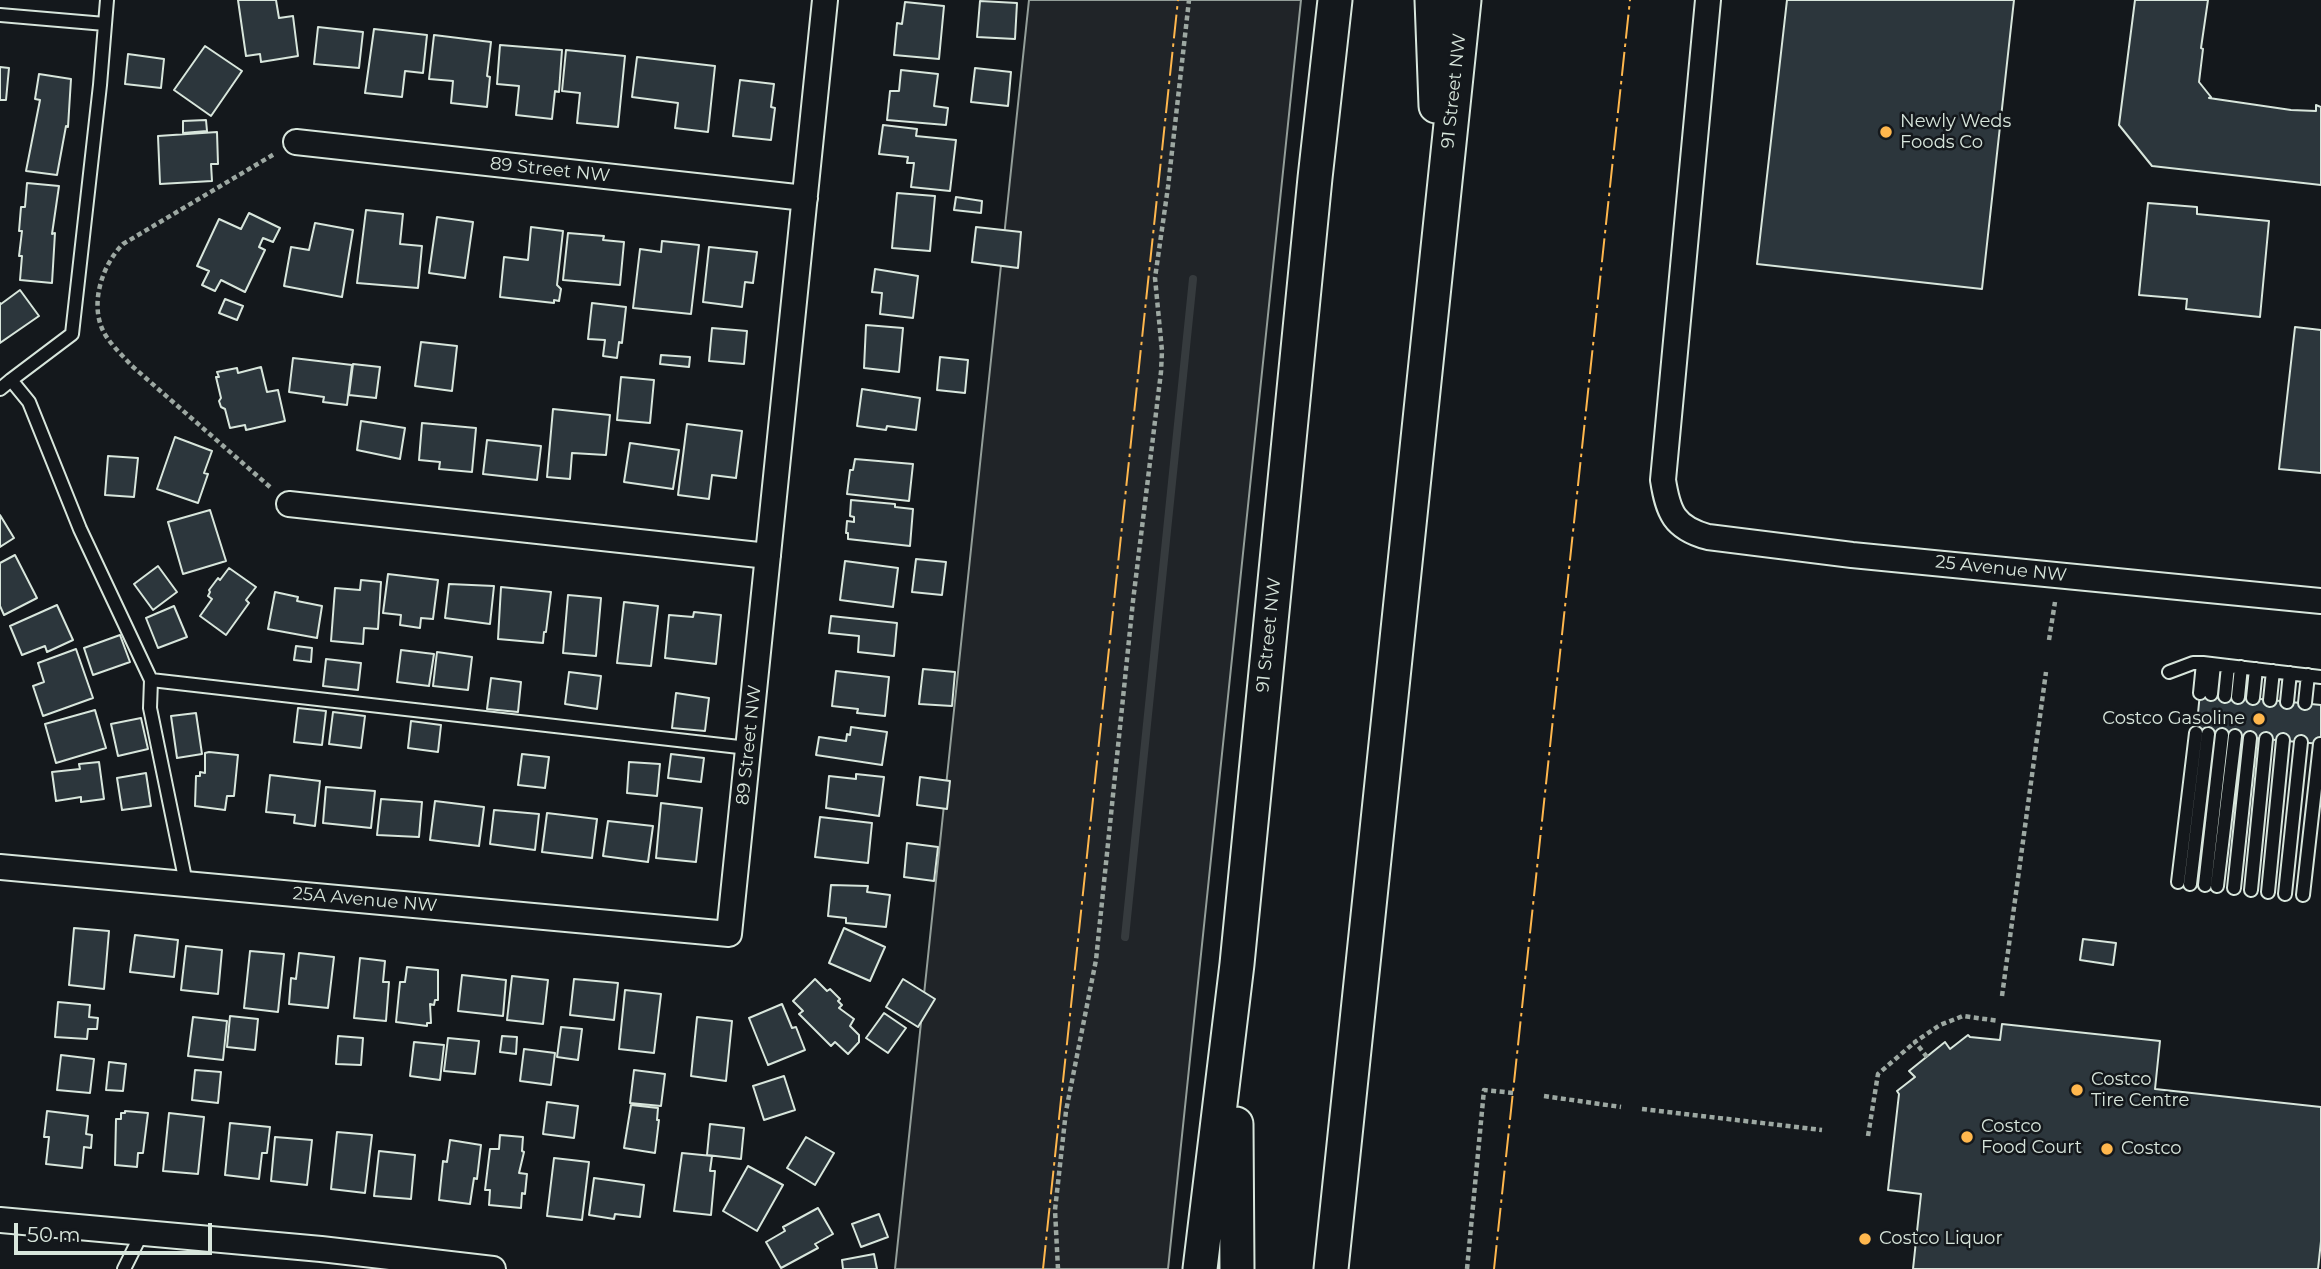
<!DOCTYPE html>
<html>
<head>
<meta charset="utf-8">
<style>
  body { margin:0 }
  #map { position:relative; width:2321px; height:1269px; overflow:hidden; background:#14181c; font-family:Montserrat,sans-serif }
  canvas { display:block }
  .scale { position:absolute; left:14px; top:1223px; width:198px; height:32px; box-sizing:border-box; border:4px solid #d8e6dc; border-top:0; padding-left:9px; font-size:21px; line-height:24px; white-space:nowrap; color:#d8e6dc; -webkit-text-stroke:5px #14181c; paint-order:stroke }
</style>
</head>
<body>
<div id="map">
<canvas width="2321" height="1269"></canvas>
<div class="scale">50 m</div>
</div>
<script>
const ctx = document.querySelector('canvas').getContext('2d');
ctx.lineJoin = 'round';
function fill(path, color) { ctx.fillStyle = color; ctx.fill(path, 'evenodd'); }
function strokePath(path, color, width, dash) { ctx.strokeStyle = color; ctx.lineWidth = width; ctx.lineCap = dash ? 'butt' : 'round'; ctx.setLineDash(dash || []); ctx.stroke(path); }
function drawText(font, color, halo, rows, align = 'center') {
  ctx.font = font + ' Montserrat,sans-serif'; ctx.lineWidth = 5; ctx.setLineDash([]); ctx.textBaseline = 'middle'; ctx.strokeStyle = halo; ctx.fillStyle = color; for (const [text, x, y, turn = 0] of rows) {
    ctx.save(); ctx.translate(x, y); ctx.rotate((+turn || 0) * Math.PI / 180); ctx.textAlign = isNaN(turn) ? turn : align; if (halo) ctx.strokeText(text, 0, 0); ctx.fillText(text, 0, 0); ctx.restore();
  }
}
const green = new Path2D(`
  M 1029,0 L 1301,0 L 1168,1269 L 895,1269 Z`);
fill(green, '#202428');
strokePath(green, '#939e99', 2);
strokePath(new Path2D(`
  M 1125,937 L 1193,279`), '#363b3e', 8);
const building = new Path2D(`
  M 238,0 L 276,0 L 279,18 L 293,16 L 298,56 L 261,62 L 260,54 L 246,56 Z
  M 1787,0 L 2014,0 L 1982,289 L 1757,264 Z
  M 2135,0 L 2208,0 L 2201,48 L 2203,49 L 2199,82 L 2211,97 L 2209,98 L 2291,110 L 2316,111 L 2316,105 L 2321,107 L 2321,185 L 2152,166 L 2119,125 Z
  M 980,1 L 1017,3 L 1015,39 L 977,37 Z
  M 905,2 L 944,6 L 939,59 L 894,55 L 897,23 L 902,24 Z
  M 318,27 L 363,32 L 359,68 L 314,64 Z
  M 374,29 L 427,35 L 423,73 L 405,71 L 402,97 L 365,93 Z
  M 434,35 L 491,42 L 487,76 L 490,77 L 487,107 L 451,103 L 453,81 L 429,79 Z
  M 500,45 L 562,50 L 559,92 L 555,91 L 552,119 L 516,115 L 519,86 L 497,84 Z
  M 205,46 L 242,71 L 211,116 L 174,90 Z
  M 566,50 L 625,56 L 618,127 L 577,123 L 580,93 L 562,91 Z
  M 128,54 L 164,59 L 161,88 L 125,84 Z
  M 637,57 L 715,66 L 708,132 L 675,128 L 678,103 L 632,97 Z
  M 0,67 L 9,68 L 6,100 L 0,100 Z
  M 975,68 L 1011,72 L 1008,106 L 971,102 Z
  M 901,70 L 938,74 L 934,106 L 948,108 L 946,125 L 887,120 L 890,91 L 899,91 Z
  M 39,74 L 71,79 L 68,127 L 66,126 L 57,175 L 26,171 L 40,100 L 35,99 Z
  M 740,80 L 774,84 L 771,107 L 775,108 L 771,140 L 733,136 Z
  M 206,120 L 207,131 L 183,133 L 183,121 Z
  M 883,125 L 917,129 L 916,136 L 956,140 L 950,191 L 911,187 L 914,163 L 907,163 L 908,157 L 879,154 Z
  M 217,132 L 218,164 L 211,164 L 212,181 L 160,184 L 158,136 Z
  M 27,183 L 59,186 L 52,234 L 55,233 L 52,283 L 20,280 L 22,256 L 19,256 L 22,231 L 19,231 L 21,207 L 25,207 Z
  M 897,193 L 935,196 L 930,251 L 892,248 Z
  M 956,197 L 982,201 L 981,213 L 954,210 Z
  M 2148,203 L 2197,207 L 2197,214 L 2269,221 L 2260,317 L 2186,309 L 2187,299 L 2139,295 Z
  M 366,210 L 403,214 L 400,244 L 422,246 L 418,288 L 357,283 Z
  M 249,213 L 280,228 L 273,242 L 263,238 L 259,247 L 265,250 L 245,292 L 221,280 L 215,291 L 202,285 L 209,271 L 197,266 L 219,219 L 241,229 Z
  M 437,217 L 473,222 L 465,278 L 429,273 Z
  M 315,223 L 353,230 L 342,297 L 284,286 L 291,247 L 309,250 Z
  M 531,227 L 563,231 L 557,285 L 561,289 L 559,301 L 554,300 L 554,303 L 500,297 L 504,257 L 528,260 Z
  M 976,227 L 1021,232 L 1018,268 L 972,262 Z
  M 568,233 L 604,236 L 603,240 L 624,242 L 620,285 L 563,280 Z
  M 662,241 L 699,245 L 691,314 L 633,308 L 640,249 L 661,252 Z
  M 709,247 L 757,252 L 753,283 L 745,282 L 742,307 L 703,302 Z
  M 875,269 L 918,276 L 913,318 L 880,314 L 882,293 L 872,292 Z
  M 20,290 L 39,316 L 0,343 L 0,303 L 1,304 Z
  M 225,299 L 243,306 L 237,320 L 219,313 Z
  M 592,303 L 626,307 L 622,343 L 619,342 L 617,358 L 603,356 L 605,340 L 588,339 Z
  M 866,325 L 903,328 L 899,372 L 864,368 Z
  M 2295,327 L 2321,330 L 2321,473 L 2279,469 Z
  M 712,328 L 747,331 L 744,364 L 709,361 Z
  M 421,342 L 457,346 L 452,391 L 415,386 Z
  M 661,355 L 690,357 L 689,367 L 660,364 Z
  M 940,357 L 968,360 L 965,393 L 937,390 Z
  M 293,358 L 352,365 L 347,405 L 323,402 L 324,397 L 289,392 Z
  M 353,364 L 380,367 L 376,398 L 349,395 Z
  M 261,367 L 267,392 L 278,390 L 285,421 L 246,430 L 245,425 L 230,428 L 225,409 L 221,407 L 219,401 L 221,398 L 216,377 L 219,377 L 217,372 L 237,368 L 238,373 Z
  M 621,377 L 654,380 L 650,423 L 617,420 Z
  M 862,389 L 920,398 L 916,430 L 887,426 L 886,430 L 857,426 Z
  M 553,409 L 610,415 L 606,455 L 572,453 L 570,479 L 547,477 Z
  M 361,421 L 405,428 L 400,459 L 357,450 Z
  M 422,423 L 476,428 L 472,472 L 439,469 L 440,462 L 419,460 Z
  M 687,424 L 742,431 L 736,478 L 712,475 L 709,499 L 678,495 Z
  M 175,437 L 212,451 L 204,473 L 208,474 L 198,503 L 157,489 Z
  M 487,440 L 541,446 L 537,480 L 483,474 Z
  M 630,443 L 679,450 L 673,489 L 624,482 Z
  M 108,456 L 138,458 L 134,497 L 105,495 Z
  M 855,459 L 913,464 L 909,501 L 847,494 L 850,470 L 853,470 Z
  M 851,500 L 895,504 L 895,507 L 913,509 L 910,546 L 848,539 L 848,533 L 846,533 L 847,521 L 854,522 L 854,517 L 850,516 Z
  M 210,510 L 226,561 L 183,574 L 168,522 Z
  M 0,515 L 14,538 L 0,547 Z
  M 15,555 L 37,598 L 4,615 L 0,606 L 0,563 Z
  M 916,559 L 946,562 L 942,595 L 912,592 Z
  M 845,561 L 898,568 L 893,607 L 840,600 Z
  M 158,566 L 177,592 L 153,610 L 134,584 Z
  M 229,568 L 256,587 L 246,600 L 249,603 L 226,635 L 200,616 L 212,599 L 208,596 L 210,592 L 209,590 L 218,578 L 220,580 Z
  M 388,574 L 438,580 L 433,619 L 421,618 L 420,628 L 400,625 L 401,615 L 383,613 Z
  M 361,580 L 381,582 L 378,629 L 364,628 L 363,644 L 331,641 L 335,588 L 360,590 Z
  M 449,584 L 494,586 L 490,624 L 445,618 Z
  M 501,587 L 551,592 L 546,632 L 544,632 L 543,643 L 498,639 Z
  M 275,592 L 298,597 L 297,601 L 322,606 L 317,638 L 268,629 Z
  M 568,595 L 601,598 L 596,656 L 563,653 Z
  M 624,602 L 658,606 L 651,666 L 617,663 Z
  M 57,605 L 73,640 L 47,652 L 45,646 L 22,655 L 10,626 Z
  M 174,606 L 187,637 L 158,648 L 146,618 Z
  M 694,612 L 721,615 L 716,664 L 665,658 L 669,615 L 693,617 Z
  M 831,616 L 897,623 L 894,656 L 858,652 L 859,636 L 829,633 Z
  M 120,635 L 130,662 L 93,675 L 84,648 Z
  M 296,646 L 312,648 L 311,662 L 294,660 Z
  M 76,649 L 93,698 L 43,716 L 33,686 L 44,682 L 38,663 Z
  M 401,650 L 434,654 L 429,686 L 397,682 Z
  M 437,652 L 472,657 L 468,690 L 433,686 Z
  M 326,659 L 361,663 L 358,690 L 323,686 Z
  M 923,669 L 955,672 L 952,706 L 919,704 Z
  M 836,671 L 889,677 L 885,716 L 857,713 L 858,709 L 832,706 Z
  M 569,672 L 601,676 L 597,709 L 565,704 Z
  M 491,678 L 521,682 L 518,712 L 487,709 Z
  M 676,693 L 709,698 L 705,731 L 672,728 Z
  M 2200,693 L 2321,705 L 2321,744 L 2196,733 Z
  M 298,708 L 326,711 L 322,745 L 294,742 Z
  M 95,710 L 106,748 L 56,763 L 45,724 Z
  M 333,712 L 365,716 L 361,748 L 329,744 Z
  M 196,713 L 202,754 L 177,758 L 171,716 Z
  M 141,718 L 148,749 L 118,756 L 111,724 Z
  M 411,721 L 441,725 L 438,752 L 408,748 Z
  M 851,727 L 887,732 L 882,765 L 816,755 L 819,737 L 846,741 L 847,734 L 850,735 Z
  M 209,752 L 238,755 L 234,796 L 227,796 L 225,810 L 195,806 L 196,776 L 200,776 L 200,772 L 205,773 L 205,753 Z
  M 522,754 L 549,757 L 545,788 L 518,785 Z
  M 671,754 L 704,758 L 701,782 L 668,778 Z
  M 99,762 L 104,799 L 81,802 L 81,797 L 56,801 L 52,772 L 80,769 L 79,764 Z
  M 629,762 L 660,764 L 657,796 L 627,793 Z
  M 146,773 L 151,806 L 122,810 L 117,778 Z
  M 856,774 L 884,777 L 879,816 L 826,808 L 829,776 L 856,779 Z
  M 270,775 L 320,781 L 315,826 L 294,823 L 295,815 L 266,812 Z
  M 920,777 L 950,781 L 947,809 L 917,805 Z
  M 326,787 L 375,791 L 371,828 L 323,823 Z
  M 381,799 L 422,802 L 419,837 L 377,835 Z
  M 435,801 L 484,807 L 479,846 L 430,840 Z
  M 661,803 L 702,808 L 696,862 L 656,858 Z
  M 494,810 L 539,814 L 535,850 L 490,844 Z
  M 547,813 L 597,819 L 592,858 L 542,852 Z
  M 820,817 L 872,823 L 868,863 L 815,857 Z
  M 608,821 L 653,826 L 648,862 L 603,856 Z
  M 907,843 L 938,847 L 934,881 L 904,877 Z
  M 831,885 L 868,886 L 867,892 L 890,895 L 886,927 L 846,923 L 846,918 L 828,916 Z
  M 74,928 L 109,931 L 104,989 L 69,985 Z
  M 844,928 L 885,947 L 870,981 L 829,963 Z
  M 135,935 L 178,940 L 174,977 L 130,972 Z
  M 2083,939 L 2116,943 L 2113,965 L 2080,960 Z
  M 186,946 L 222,950 L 218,994 L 181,990 Z
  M 250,951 L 284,954 L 278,1012 L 244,1008 Z
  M 299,953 L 334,957 L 328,1008 L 289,1004 L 291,978 L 296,979 Z
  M 360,958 L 385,961 L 383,982 L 389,982 L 386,1021 L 354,1018 Z
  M 407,967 L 438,970 L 438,1000 L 435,1000 L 434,1005 L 430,1004 L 431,1023 L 427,1023 L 427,1026 L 396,1022 L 400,982 L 405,982 Z
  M 462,975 L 506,980 L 503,1016 L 458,1011 Z
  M 512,976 L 548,980 L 543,1024 L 507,1020 Z
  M 574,979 L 618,983 L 614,1020 L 570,1015 Z
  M 815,979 L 827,991 L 830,989 L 840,999 L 838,1001 L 842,1005 L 839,1008 L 854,1019 L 850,1026 L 859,1035 L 859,1042 L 848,1054 L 835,1042 L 831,1046 L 799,1014 L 803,1011 L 793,1001 Z
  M 903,979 L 935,999 L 918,1027 L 886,1007 Z
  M 625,990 L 661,994 L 654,1053 L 619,1049 Z
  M 58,1002 L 90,1005 L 89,1017 L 98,1018 L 97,1029 L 88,1029 L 87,1039 L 55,1037 Z
  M 782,1004 L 792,1028 L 796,1027 L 805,1050 L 768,1065 L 749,1018 Z
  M 884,1013 L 906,1028 L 888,1053 L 866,1038 Z
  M 230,1016 L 258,1019 L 255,1050 L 227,1047 Z
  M 193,1017 L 227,1021 L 223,1060 L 188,1056 Z
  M 697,1017 L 732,1021 L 726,1081 L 691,1076 Z
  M 2002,1024 L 2160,1041 L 2155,1089 L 2321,1107 L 2321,1241 L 2318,1269 L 1913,1269 L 1921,1194 L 1888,1190 L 1899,1094 L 1897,1091 L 1915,1077 L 1909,1071 L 1945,1042 L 1950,1049 L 1968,1035 L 1970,1037 L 2000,1040 Z
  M 561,1027 L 582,1029 L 578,1060 L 557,1057 Z
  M 338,1036 L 363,1038 L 361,1065 L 336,1064 Z
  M 502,1036 L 517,1037 L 516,1054 L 500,1052 Z
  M 448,1038 L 479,1041 L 475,1074 L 444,1071 Z
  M 414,1042 L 444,1045 L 440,1080 L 410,1076 Z
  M 524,1049 L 555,1053 L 551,1085 L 520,1081 Z
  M 61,1055 L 94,1059 L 90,1093 L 57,1090 Z
  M 109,1062 L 126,1064 L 123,1091 L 106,1090 Z
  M 195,1070 L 221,1072 L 218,1103 L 192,1100 Z
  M 634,1070 L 665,1074 L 661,1106 L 630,1103 Z
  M 784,1076 L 795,1110 L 764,1120 L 753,1086 Z
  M 547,1102 L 578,1106 L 574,1138 L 543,1134 Z
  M 631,1105 L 658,1108 L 657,1120 L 659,1120 L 655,1153 L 624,1148 Z
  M 47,1111 L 88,1116 L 86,1134 L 92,1135 L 91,1148 L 84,1147 L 82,1168 L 46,1164 L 49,1137 L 44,1137 Z
  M 125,1111 L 148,1113 L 143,1153 L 138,1153 L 137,1167 L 115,1165 L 116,1119 L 121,1119 L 121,1113 L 125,1113 Z
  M 169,1113 L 204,1117 L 198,1174 L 163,1171 Z
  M 230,1123 L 270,1127 L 267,1153 L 262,1153 L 259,1179 L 225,1175 Z
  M 710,1124 L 744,1128 L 741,1159 L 707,1155 Z
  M 337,1132 L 372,1135 L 365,1193 L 331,1189 Z
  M 500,1135 L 523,1137 L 522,1151 L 524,1152 L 519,1173 L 527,1174 L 525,1194 L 522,1193 L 521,1208 L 489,1205 L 490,1190 L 485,1190 L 490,1149 L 499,1149 Z
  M 275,1137 L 312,1140 L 307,1185 L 271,1181 Z
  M 806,1137 L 834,1153 L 815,1185 L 787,1168 Z
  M 450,1140 L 481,1145 L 477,1179 L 474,1178 L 470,1204 L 439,1200 L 443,1161 L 447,1162 Z
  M 379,1151 L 415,1155 L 411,1199 L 374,1196 Z
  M 682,1153 L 712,1156 L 710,1171 L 715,1171 L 711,1215 L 674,1211 Z
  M 554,1158 L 589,1162 L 582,1220 L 547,1216 Z
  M 748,1166 L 783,1185 L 757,1231 L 723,1211 Z
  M 594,1178 L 644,1185 L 640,1217 L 615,1214 L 614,1219 L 589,1215 Z
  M 818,1208 L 833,1234 L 815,1244 L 818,1248 L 781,1268 L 766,1242 L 785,1231 L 783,1227 Z
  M 879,1214 L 888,1237 L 861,1247 L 852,1224 Z
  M 874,1254 L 877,1269 L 843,1269 L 842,1260 Z`);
fill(building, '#2c363c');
strokePath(building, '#d8e6dc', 2);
const service = new Path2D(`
  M 0,15 L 105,24
  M 11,380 L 72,334 L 100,85 L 107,0
  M 0,389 L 11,380 L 29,402 L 80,529 L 151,680
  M 2169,672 L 2193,663 L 2203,663 L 2321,677
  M 2200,693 L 2203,663
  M 2211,694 L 2214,665
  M 2225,696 L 2228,666
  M 2238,697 L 2241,667
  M 2253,698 L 2256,669
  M 2270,700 L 2273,671
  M 2287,702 L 2290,673
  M 2305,703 L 2308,675
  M 2178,882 L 2196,733
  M 186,883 L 150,708 L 151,680 L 748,748
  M 2190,884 L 2208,734
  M 2205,885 L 2222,735
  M 2217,886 L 2235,736
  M 2234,888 L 2250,738
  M 2251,890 L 2266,739
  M 2268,892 L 2283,740
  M 2285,894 L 2301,742
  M 2303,895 L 2320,744
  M 124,1269 L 142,1233`);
const minor = new Path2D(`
  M 1708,0 L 1663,480 C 1668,512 1674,528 1708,537 L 1852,555 L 2321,601
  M 296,142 L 805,198
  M 289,504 L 768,556
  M 0,867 L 729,934 L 825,0
  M 0,1220 L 321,1249 L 493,1269`);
const secondary = new Path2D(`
  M 1432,0 L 1436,106
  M 1236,1124 L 1237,1269
  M 1200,1269 L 1237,964 L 1315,178 L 1335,0
  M 1331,1269 L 1464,0`);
strokePath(service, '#d8e6dc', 16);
strokePath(minor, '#d8e6dc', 28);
strokePath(secondary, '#d8e6dc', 37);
strokePath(new Path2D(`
  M 270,487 L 132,366 C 123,356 113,347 106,336 C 88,308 101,266 123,244 L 276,153
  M 2049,640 L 2055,602
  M 2002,996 L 2046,672
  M 1927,1057 L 1915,1042 L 1940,1025 L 1963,1016 L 1999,1021
  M 1544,1096 L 1621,1107
  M 1642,1109 L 1822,1130
  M 1868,1136 L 1878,1074 L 1915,1042
  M 1058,1269 L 1055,1210 L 1066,1111 L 1096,960 L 1133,601 L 1161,372 L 1162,351 L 1155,278 L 1168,187 L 1189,0
  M 1467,1269 L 1484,1090 L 1514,1093`), '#9da8a2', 4.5, [5, 3.5]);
strokePath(service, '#14181c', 12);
strokePath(minor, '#14181c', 24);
strokePath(secondary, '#14181c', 33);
strokePath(new Path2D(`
  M 1043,1269 L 1178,0
  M 1494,1269 L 1630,0`), '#ffb74d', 2, [24, 5, 3.5, 5]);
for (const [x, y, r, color] of [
  [1886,132,7,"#ffb74d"],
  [2259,719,7,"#ffb74d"],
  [2077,1090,7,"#ffb74d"],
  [1967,1137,7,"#ffb74d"],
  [2107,1149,7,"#ffb74d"],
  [1865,1239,7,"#ffb74d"]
]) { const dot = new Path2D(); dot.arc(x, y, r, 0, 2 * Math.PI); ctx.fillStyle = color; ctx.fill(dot); strokePath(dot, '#14181c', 2.5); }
drawText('18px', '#d8e6dc', '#14181c', [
  ["91 Street NW",1454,91,-84],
  ["89 Street NW",550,170,6],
  ["25 Avenue NW",2001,569,6],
  ["91 Street NW",1269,635,-84],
  ["89 Street NW",749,745,-84],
  ["25A Avenue NW",365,900,5]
]);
drawText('18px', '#d8e6dc', '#14181c', [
  ["Newly Weds",1900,122],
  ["Foods Co",1900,143],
  ["Costco Gasoline",2245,719,"right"],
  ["Costco",2091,1080],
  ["Tire Centre",2091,1101],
  ["Costco",1981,1127],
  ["Food Court",1981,1148],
  ["Costco",2121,1149],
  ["Costco Liquor",1879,1239]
], 'left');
</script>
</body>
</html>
